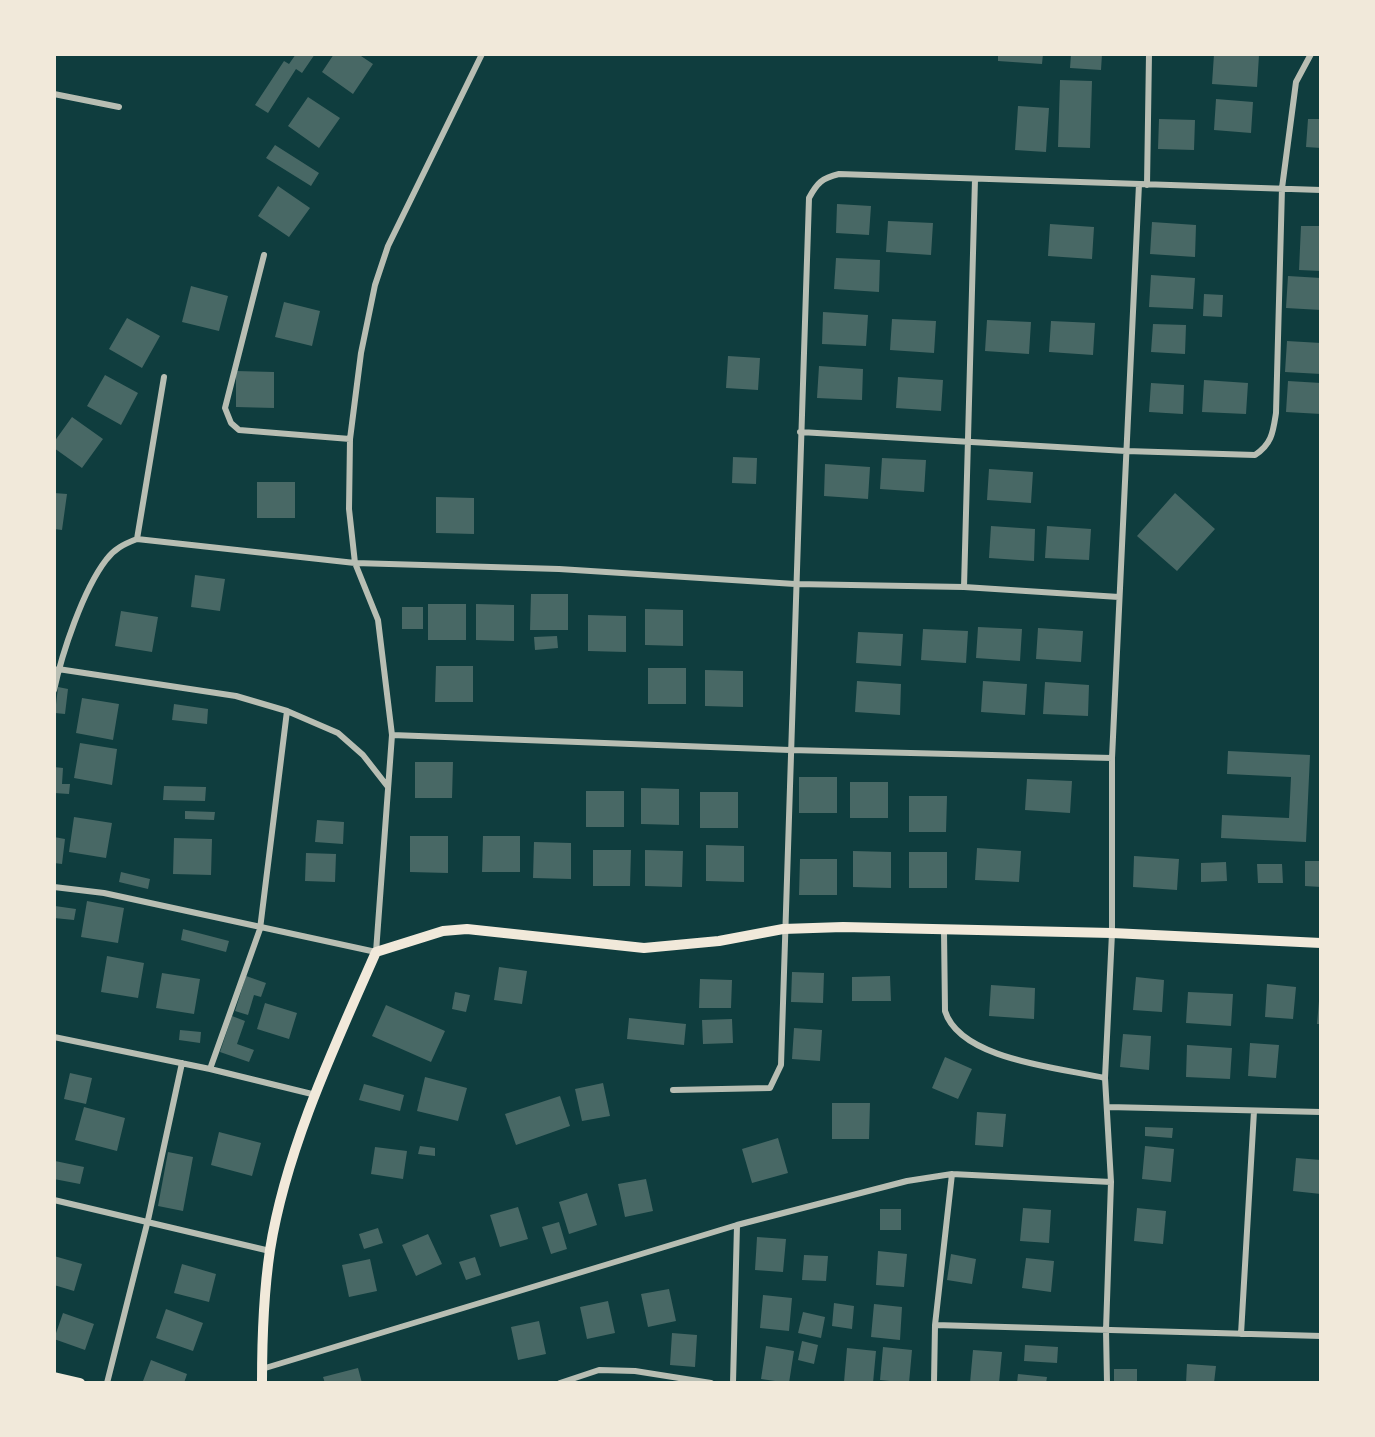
<!DOCTYPE html>
<html>
<head>
<meta charset="utf-8">
<style>
  body { margin:0 }
  #map { position:relative; width:1375px; height:1437px; overflow:hidden; background:#0f3d3e; font-family:"Archivo Narrow",sans-serif }
  canvas { display:block }
  .frame { position:absolute; inset:0; border:56px solid #f1e9da; pointer-events:none }
</style>
</head>
<body>
<div id="map">
<canvas width="1375" height="1437"></canvas>
<div class="frame"></div>
</div>
<script>
const ctx = document.querySelector('canvas').getContext('2d');
ctx.lineJoin = 'round';
function fill(path, color) { ctx.fillStyle = color; ctx.fill(path, 'evenodd'); }
function strokePath(path, color, width, dash) { ctx.strokeStyle = color; ctx.lineWidth = width; ctx.lineCap = dash ? 'butt' : 'round'; ctx.setLineDash(dash || []); ctx.stroke(path); }
fill(new Path2D(`
  M 296,54 L 315,54 L 302,73 L 296,69 L 268,113 L 255,105 L 284,61 L 289,64 Z
  M 334,54 L 358,54 L 373,64 L 353,94 L 322,72 Z
  M 998,54 L 1043,54 L 1042,64 L 998,61 Z
  M 1071,54 L 1102,54 L 1101,70 L 1070,68 Z
  M 1214,54 L 1259,55 L 1257,87 L 1212,84 Z
  M 1060,80 L 1092,81 L 1090,148 L 1058,147 Z
  M 308,97 L 340,118 L 319,148 L 288,126 Z
  M 1216,99 L 1253,102 L 1251,133 L 1214,130 Z
  M 1018,106 L 1049,108 L 1046,152 L 1015,150 Z
  M 1159,119 L 1195,120 L 1194,150 L 1158,149 Z
  M 1308,119 L 1321,119 L 1321,148 L 1306,147 Z
  M 275,145 L 319,173 L 311,186 L 266,158 Z
  M 278,186 L 310,208 L 289,237 L 258,216 Z
  M 837,204 L 871,206 L 869,235 L 836,233 Z
  M 888,221 L 933,223 L 931,255 L 886,252 Z
  M 1152,222 L 1196,225 L 1195,257 L 1150,254 Z
  M 1050,224 L 1094,227 L 1092,259 L 1048,256 Z
  M 1301,226 L 1321,226 L 1321,271 L 1299,270 Z
  M 836,258 L 880,260 L 879,292 L 834,289 Z
  M 1151,275 L 1195,278 L 1193,309 L 1149,307 Z
  M 1288,276 L 1321,278 L 1321,310 L 1286,308 Z
  M 191,286 L 228,296 L 219,331 L 182,322 Z
  M 1204,294 L 1223,295 L 1222,317 L 1203,316 Z
  M 284,302 L 320,311 L 312,346 L 275,337 Z
  M 823,312 L 868,315 L 866,346 L 822,344 Z
  M 127,318 L 160,336 L 142,368 L 109,349 Z
  M 892,319 L 936,321 L 934,353 L 890,350 Z
  M 987,320 L 1031,322 L 1029,354 L 985,351 Z
  M 1051,321 L 1095,323 L 1093,355 L 1049,352 Z
  M 1153,324 L 1186,325 L 1185,354 L 1151,352 Z
  M 1287,341 L 1321,343 L 1321,374 L 1285,372 Z
  M 728,356 L 760,358 L 758,390 L 726,388 Z
  M 819,366 L 863,369 L 862,400 L 817,398 Z
  M 236,371 L 274,372 L 274,408 L 236,407 Z
  M 105,375 L 138,393 L 121,425 L 87,406 Z
  M 898,377 L 943,380 L 941,411 L 896,408 Z
  M 1204,380 L 1248,383 L 1246,414 L 1202,412 Z
  M 1288,381 L 1321,383 L 1321,414 L 1286,412 Z
  M 1151,383 L 1184,385 L 1183,414 L 1149,412 Z
  M 72,417 L 103,439 L 82,468 L 54,448 L 54,442 Z
  M 733,457 L 757,458 L 756,484 L 732,483 Z
  M 882,458 L 926,460 L 924,492 L 880,489 Z
  M 825,464 L 870,467 L 868,499 L 824,496 Z
  M 989,469 L 1033,472 L 1031,503 L 987,500 Z
  M 257,482 L 295,482 L 295,518 L 257,518 Z
  M 54,493 L 67,494 L 62,530 L 54,529 Z
  M 1175,493 L 1215,529 L 1177,571 L 1137,536 Z
  M 436,497 L 474,498 L 474,534 L 436,533 Z
  M 991,526 L 1035,529 L 1034,561 L 989,558 Z
  M 1047,526 L 1091,529 L 1089,560 L 1045,558 Z
  M 195,575 L 225,579 L 220,611 L 191,607 Z
  M 531,594 L 568,594 L 568,630 L 530,630 Z
  M 428,604 L 466,604 L 466,640 L 428,640 Z
  M 476,604 L 514,605 L 514,641 L 476,640 Z
  M 402,607 L 423,607 L 423,629 L 402,629 Z
  M 645,609 L 683,610 L 683,646 L 645,645 Z
  M 121,611 L 158,617 L 152,652 L 115,646 Z
  M 588,615 L 626,616 L 626,652 L 588,651 Z
  M 978,627 L 1022,629 L 1020,661 L 976,658 Z
  M 1038,628 L 1083,631 L 1081,662 L 1036,659 Z
  M 923,629 L 968,631 L 966,663 L 921,660 Z
  M 858,632 L 903,634 L 901,666 L 856,663 Z
  M 557,636 L 558,648 L 535,650 L 534,637 Z
  M 436,666 L 473,666 L 473,702 L 435,702 Z
  M 648,668 L 686,668 L 686,704 L 648,704 Z
  M 705,670 L 743,671 L 743,707 L 705,706 Z
  M 857,681 L 901,684 L 900,715 L 855,712 Z
  M 983,681 L 1027,684 L 1025,715 L 981,712 Z
  M 1045,682 L 1089,685 L 1088,716 L 1043,714 Z
  M 58,687 L 68,689 L 65,714 L 55,713 Z
  M 82,698 L 119,704 L 113,740 L 76,733 Z
  M 174,704 L 208,709 L 207,724 L 172,720 Z
  M 80,743 L 117,749 L 112,785 L 74,778 Z
  M 1228,751 L 1310,755 L 1306,842 L 1221,838 L 1222,815 L 1289,818 L 1291,777 L 1227,774 Z
  M 415,762 L 453,762 L 452,798 L 415,798 Z
  M 54,767 L 63,768 L 62,784 L 70,784 L 69,794 L 54,793 Z
  M 799,777 L 837,777 L 837,813 L 799,813 Z
  M 1027,779 L 1072,781 L 1070,813 L 1025,810 Z
  M 850,782 L 888,782 L 888,818 L 850,818 Z
  M 164,786 L 206,787 L 205,801 L 163,800 Z
  M 641,788 L 679,789 L 679,825 L 641,824 Z
  M 586,791 L 624,791 L 624,827 L 586,827 Z
  M 700,792 L 738,792 L 738,828 L 700,828 Z
  M 909,796 L 947,796 L 946,832 L 909,832 Z
  M 185,811 L 215,812 L 214,820 L 185,819 Z
  M 74,817 L 112,823 L 106,858 L 69,852 Z
  M 317,820 L 344,822 L 343,844 L 315,842 Z
  M 410,836 L 448,836 L 448,873 L 410,872 Z
  M 483,836 L 520,836 L 520,872 L 482,872 Z
  M 54,837 L 65,839 L 62,864 L 54,863 Z
  M 174,838 L 212,839 L 211,875 L 173,874 Z
  M 534,842 L 571,843 L 571,879 L 533,878 Z
  M 706,845 L 744,846 L 744,882 L 706,881 Z
  M 977,848 L 1021,851 L 1019,882 L 975,880 Z
  M 593,850 L 631,850 L 630,886 L 593,886 Z
  M 645,850 L 683,851 L 682,887 L 645,886 Z
  M 853,851 L 891,852 L 891,888 L 853,887 Z
  M 909,852 L 947,852 L 947,888 L 909,888 Z
  M 306,853 L 336,854 L 335,882 L 305,881 Z
  M 1134,856 L 1179,859 L 1177,890 L 1133,887 Z
  M 800,859 L 837,859 L 837,895 L 799,895 Z
  M 1305,861 L 1321,861 L 1321,887 L 1305,886 Z
  M 1226,862 L 1227,881 L 1201,882 L 1201,863 Z
  M 1257,864 L 1282,864 L 1283,883 L 1258,883 Z
  M 121,872 L 150,879 L 148,889 L 119,882 Z
  M 87,901 L 124,908 L 118,943 L 81,937 Z
  M 55,906 L 76,909 L 74,920 L 54,918 Z
  M 183,929 L 229,941 L 226,952 L 181,940 Z
  M 107,956 L 144,963 L 138,998 L 101,992 Z
  M 499,967 L 527,971 L 522,1004 L 494,1000 Z
  M 792,972 L 824,973 L 823,1003 L 791,1002 Z
  M 162,973 L 200,979 L 194,1014 L 156,1008 Z
  M 246,976 L 266,983 L 261,997 L 254,995 L 248,1015 L 235,1011 Z
  M 890,976 L 891,1001 L 852,1001 L 852,977 Z
  M 1136,977 L 1164,980 L 1162,1012 L 1133,1010 Z
  M 700,979 L 732,980 L 731,1008 L 699,1008 Z
  M 1267,984 L 1296,987 L 1293,1019 L 1265,1017 Z
  M 991,985 L 1035,988 L 1034,1019 L 989,1016 Z
  M 455,992 L 470,995 L 466,1012 L 452,1009 Z
  M 1188,992 L 1233,994 L 1231,1026 L 1186,1023 Z
  M 1319,1001 L 1321,1001 L 1321,1024 L 1317,1024 Z
  M 265,1003 L 297,1013 L 289,1039 L 257,1029 Z
  M 386,1005 L 445,1031 L 431,1062 L 372,1036 Z
  M 232,1016 L 245,1021 L 237,1044 L 254,1050 L 249,1062 L 220,1052 Z
  M 629,1018 L 686,1024 L 684,1045 L 627,1039 Z
  M 732,1019 L 733,1043 L 703,1044 L 702,1020 Z
  M 794,1028 L 822,1030 L 820,1061 L 792,1059 Z
  M 180,1030 L 201,1032 L 200,1043 L 179,1040 Z
  M 1123,1034 L 1151,1036 L 1149,1070 L 1120,1067 Z
  M 1250,1043 L 1279,1045 L 1276,1078 L 1248,1076 Z
  M 1187,1045 L 1232,1048 L 1230,1079 L 1186,1077 Z
  M 945,1057 L 972,1069 L 958,1099 L 932,1088 Z
  M 70,1073 L 92,1078 L 86,1104 L 64,1099 Z
  M 425,1077 L 467,1088 L 458,1121 L 417,1111 Z
  M 603,1083 L 610,1116 L 582,1121 L 575,1089 Z
  M 364,1084 L 404,1095 L 400,1111 L 359,1100 Z
  M 560,1096 L 570,1126 L 516,1145 L 505,1114 Z
  M 832,1103 L 870,1103 L 869,1139 L 832,1139 Z
  M 84,1107 L 125,1118 L 117,1151 L 75,1140 Z
  M 977,1112 L 1006,1114 L 1003,1147 L 975,1145 Z
  M 1145,1127 L 1173,1128 L 1172,1138 L 1145,1136 Z
  M 219,1132 L 261,1143 L 252,1176 L 211,1165 Z
  M 778,1138 L 788,1173 L 752,1183 L 742,1149 Z
  M 420,1146 L 435,1148 L 435,1156 L 418,1154 Z
  M 1145,1146 L 1174,1149 L 1171,1182 L 1142,1179 Z
  M 375,1147 L 407,1151 L 403,1179 L 371,1174 Z
  M 168,1152 L 193,1157 L 183,1211 L 158,1206 Z
  M 1296,1158 L 1321,1160 L 1321,1194 L 1293,1191 Z
  M 55,1161 L 84,1167 L 80,1184 L 54,1179 Z
  M 646,1179 L 653,1211 L 625,1217 L 618,1184 Z
  M 587,1193 L 597,1225 L 569,1234 L 559,1202 Z
  M 518,1207 L 528,1239 L 500,1247 L 490,1215 Z
  M 1023,1208 L 1051,1210 L 1049,1243 L 1020,1241 Z
  M 1137,1208 L 1166,1211 L 1163,1244 L 1134,1241 Z
  M 880,1209 L 901,1209 L 901,1230 L 880,1230 Z
  M 559,1222 L 567,1249 L 551,1254 L 542,1227 Z
  M 378,1228 L 383,1243 L 364,1249 L 359,1234 Z
  M 428,1234 L 442,1264 L 416,1276 L 402,1245 Z
  M 757,1237 L 786,1239 L 783,1272 L 755,1270 Z
  M 878,1251 L 907,1254 L 904,1287 L 876,1285 Z
  M 951,1254 L 976,1259 L 972,1284 L 947,1280 Z
  M 804,1255 L 828,1256 L 826,1281 L 802,1280 Z
  M 54,1256 L 82,1264 L 74,1291 L 54,1285 Z
  M 475,1257 L 481,1275 L 466,1280 L 459,1262 Z
  M 1026,1258 L 1054,1261 L 1051,1292 L 1022,1288 Z
  M 370,1259 L 377,1291 L 349,1297 L 342,1265 Z
  M 182,1264 L 216,1274 L 209,1302 L 174,1293 Z
  M 669,1289 L 676,1321 L 648,1327 L 641,1294 Z
  M 763,1295 L 792,1298 L 789,1331 L 760,1328 Z
  M 608,1301 L 615,1333 L 587,1339 L 580,1307 Z
  M 834,1303 L 854,1306 L 852,1329 L 832,1326 Z
  M 874,1304 L 902,1307 L 900,1340 L 871,1337 Z
  M 166,1309 L 203,1323 L 193,1351 L 156,1338 Z
  M 803,1312 L 825,1317 L 821,1338 L 798,1333 Z
  M 63,1313 L 94,1324 L 85,1350 L 54,1339 Z
  M 539,1321 L 546,1354 L 518,1360 L 511,1327 Z
  M 672,1333 L 697,1335 L 695,1367 L 670,1365 Z
  M 802,1341 L 818,1345 L 814,1364 L 798,1360 Z
  M 1025,1345 L 1058,1347 L 1057,1363 L 1024,1361 Z
  M 766,1346 L 794,1351 L 789,1383 L 761,1379 Z
  M 883,1347 L 912,1350 L 909,1383 L 880,1380 Z
  M 847,1348 L 876,1351 L 873,1383 L 844,1382 Z
  M 973,1350 L 1002,1352 L 999,1383 L 970,1383 Z
  M 151,1360 L 187,1374 L 184,1383 L 143,1381 Z
  M 1187,1364 L 1216,1366 L 1214,1383 L 1186,1383 Z
  M 358,1368 L 362,1383 L 325,1383 L 323,1377 Z
  M 1114,1369 L 1137,1369 L 1137,1383 L 1114,1383 Z
  M 1018,1374 L 1047,1377 L 1046,1383 L 1017,1383 Z`), '#486865');
strokePath(new Path2D(`
  M 54,94 L 119,107
  M 1147,185 L 1149,54
  M 264,255 L 225,408 L 231,423 L 239,430 L 350,439
  M 164,377 L 137,539 L 355,563 L 559,569 L 795,584 L 964,587 L 1119,597
  M 800,432 L 1126,451 L 1255,455 C 1272,444 1273,432 1276,413 L 1282,188 L 1296,82 L 1311,54
  M 964,587 L 975,179
  M 58,669 L 236,696 L 287,711 L 338,733 L 363,755 L 388,787
  M 54,690 C 62,653 83,590 106,560 C 114,549 124,544 137,539
  M 392,735 L 790,750 L 1112,758
  M 54,887 L 104,893 L 376,952 L 392,735 L 378,620 L 355,563 L 349,509 L 350,439 L 361,353 L 375,285 L 388,246 L 482,54
  M 944,931 L 945,1011 C 960,1060 1061,1068 1105,1078
  M 54,1037 L 210,1069 L 316,1095
  M 210,1069 L 260,929 L 287,711
  M 673,1090 L 770,1088 L 781,1065 L 809,198 C 817,183 822,178 839,174 L 1321,190
  M 1108,1107 L 1321,1112
  M 54,1200 L 270,1251
  M 935,1325 L 1321,1336
  M 1241,1334 L 1254,1111
  M 262,1369 L 737,1225 L 907,1181 L 952,1174 L 1111,1182
  M 107,1383 L 148,1220 L 182,1063
  M 560,1383 L 599,1370 L 635,1371 L 711,1383
  M 733,1383 L 737,1225
  M 934,1383 L 935,1325 L 952,1174
  M 1107,1383 L 1106,1330 L 1111,1182 L 1105,1078 L 1112,933 L 1112,758 L 1139,184`), '#b8beb3', 6);
strokePath(new Path2D(`
  M 54,1377 L 80,1383
  M 262,1383 C 262,1343 264,1290 270,1250 C 286,1149 335,1045 376,952 L 443,931 L 467,929 L 644,948 L 719,941 L 783,929 L 843,927 L 1112,933 L 1321,943`), '#f1e9da', 10);
</script>
</body>
</html>
